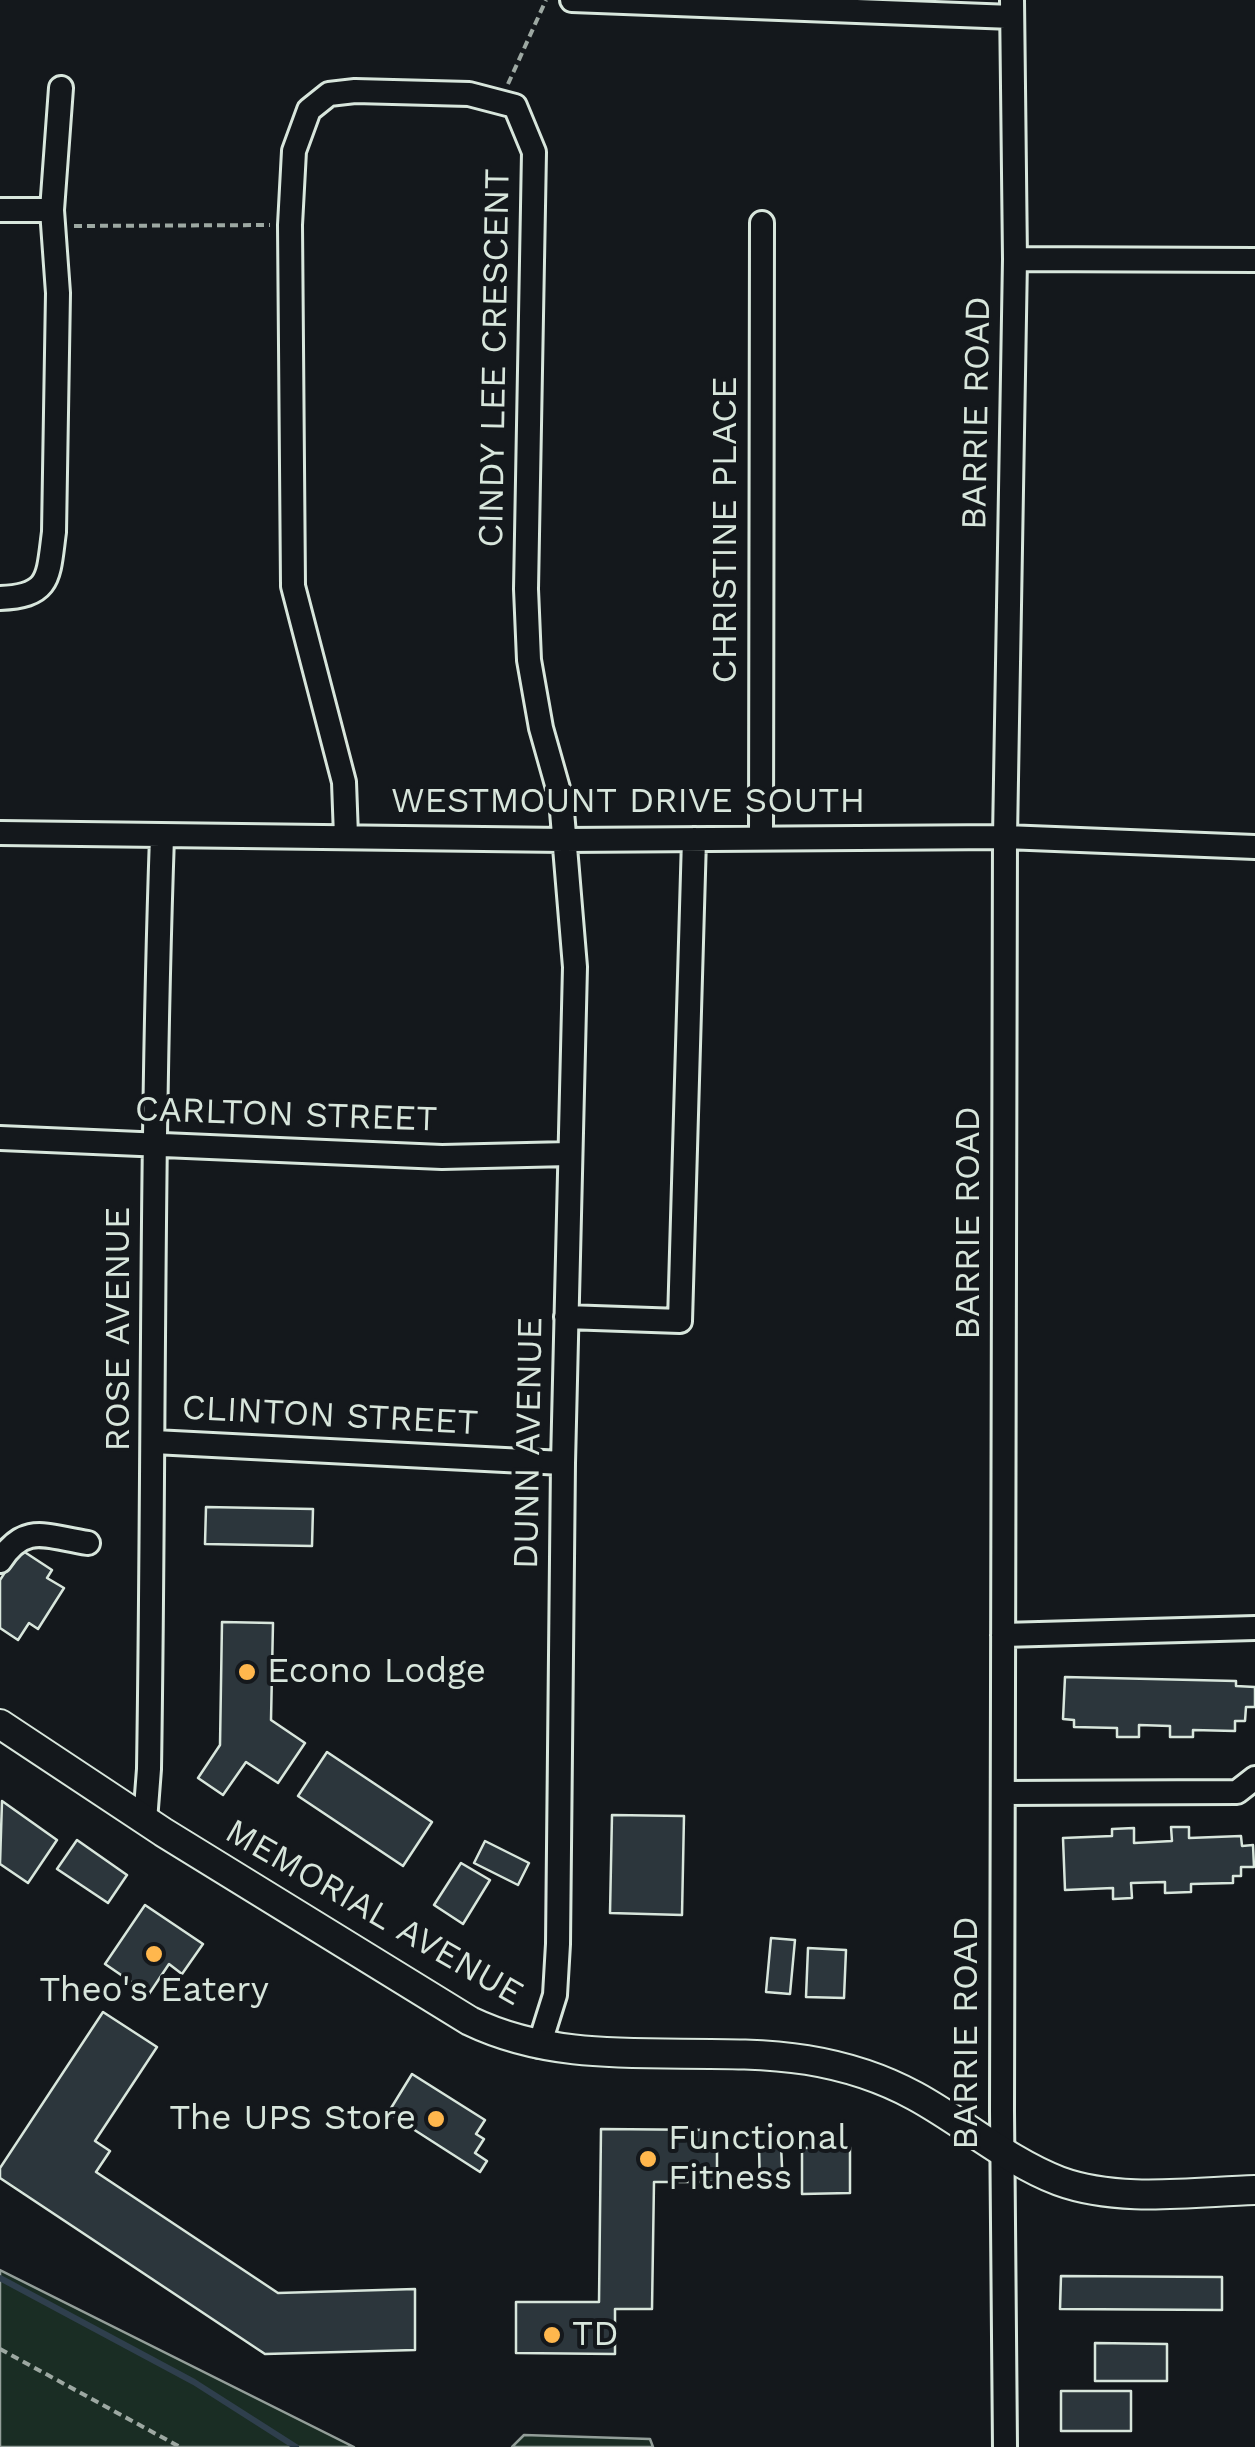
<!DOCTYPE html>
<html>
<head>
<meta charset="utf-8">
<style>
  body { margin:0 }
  canvas { display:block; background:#14181c }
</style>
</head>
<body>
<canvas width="1255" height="2447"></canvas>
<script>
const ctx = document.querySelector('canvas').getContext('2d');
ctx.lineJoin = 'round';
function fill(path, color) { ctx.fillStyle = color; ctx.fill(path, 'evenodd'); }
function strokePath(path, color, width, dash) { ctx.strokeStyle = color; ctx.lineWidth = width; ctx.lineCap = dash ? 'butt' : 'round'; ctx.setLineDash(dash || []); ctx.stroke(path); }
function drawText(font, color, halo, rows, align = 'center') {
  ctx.font = font + ' "Work Sans",sans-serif'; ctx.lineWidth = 8; ctx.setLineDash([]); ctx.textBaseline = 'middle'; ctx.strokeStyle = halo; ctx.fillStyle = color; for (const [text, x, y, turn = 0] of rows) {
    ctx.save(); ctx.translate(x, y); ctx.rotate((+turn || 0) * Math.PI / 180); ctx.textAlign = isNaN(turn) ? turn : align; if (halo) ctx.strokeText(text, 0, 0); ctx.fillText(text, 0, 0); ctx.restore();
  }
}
const green = new Path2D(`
  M 0,2270 L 354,2447 L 0,2447 Z
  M 524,2435 L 650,2439 L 653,2447 L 512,2447 Z`);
fill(green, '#1a2d24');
strokePath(green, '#939e99', 2.5);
strokePath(new Path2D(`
  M 0,2278 L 194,2382 L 296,2447`), '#2f3f4d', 6);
const building = new Path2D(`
  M 206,1507 L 313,1509 L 312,1546 L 205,1544 Z
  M 20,1549 L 52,1570 L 47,1578 L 64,1588 L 38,1629 L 29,1623 L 18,1640 L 0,1628 L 0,1580 Z
  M 222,1622 L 273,1623 L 271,1720 L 305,1743 L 278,1783 L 246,1762 L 223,1795 L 198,1778 L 220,1745 Z
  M 1065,1677 L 1236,1681 L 1236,1686 L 1255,1687 L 1255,1707 L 1246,1707 L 1245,1721 L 1235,1721 L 1235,1731 L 1193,1730 L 1193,1737 L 1170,1737 L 1170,1726 L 1139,1725 L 1139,1737 L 1117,1737 L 1117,1728 L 1074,1727 L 1074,1720 L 1063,1719 Z
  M 327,1752 L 432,1822 L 403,1866 L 298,1796 Z
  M 2,1801 L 57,1840 L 28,1883 L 0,1864 Z
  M 612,1815 L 684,1816 L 682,1915 L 610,1913 Z
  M 1171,1827 L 1189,1827 L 1189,1838 L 1241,1836 L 1242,1846 L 1253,1845 L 1254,1867 L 1241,1867 L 1241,1876 L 1233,1876 L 1233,1883 L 1191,1884 L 1191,1892 L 1165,1893 L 1165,1882 L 1131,1883 L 1132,1898 L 1113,1899 L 1113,1888 L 1065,1890 L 1063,1838 L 1112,1836 L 1112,1829 L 1134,1828 L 1134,1843 L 1172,1841 Z
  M 77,1840 L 127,1875 L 108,1903 L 57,1869 Z
  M 485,1841 L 529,1863 L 518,1885 L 474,1863 Z
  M 461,1863 L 490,1880 L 463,1924 L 434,1905 Z
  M 145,1905 L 203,1944 L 182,1974 L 169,1964 L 149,1994 L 105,1964 Z
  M 771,1938 L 795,1940 L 790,1994 L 766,1992 Z
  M 808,1948 L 846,1950 L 844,1998 L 806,1997 Z
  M 103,2012 L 157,2047 L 95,2141 L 110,2151 L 96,2172 L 278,2293 L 415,2289 L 415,2350 L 265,2354 L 0,2178 L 0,2168 Z
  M 412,2074 L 485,2120 L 476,2134 L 484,2139 L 475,2153 L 487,2161 L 480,2172 L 388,2113 Z
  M 601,2129 L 717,2130 L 717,2182 L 654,2182 L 652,2309 L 615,2309 L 615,2354 L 516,2353 L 516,2302 L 599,2302 Z
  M 781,2146 L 783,2187 L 760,2187 L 759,2147 Z
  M 850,2147 L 850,2193 L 802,2194 L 802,2148 Z
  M 1061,2276 L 1222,2277 L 1222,2310 L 1060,2309 Z
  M 1095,2343 L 1167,2344 L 1167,2381 L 1095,2381 Z
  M 1061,2391 L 1131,2391 L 1131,2431 L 1061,2431 Z`);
fill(building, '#2c363c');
strokePath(building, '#d8e6dc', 2.5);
const minor = new Path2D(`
  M 572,0 L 1012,17
  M 0,210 L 52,210
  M 1015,259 L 1255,260
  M 0,598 C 51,596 48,577 54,532 L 58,293 L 52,210 L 61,88
  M 0,833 L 564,840 L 1005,837 L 1255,847
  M 346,836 L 344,782 L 293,586 L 290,225 L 294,151 L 309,110 L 329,94 L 355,91 L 469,94 L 515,106 L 534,152 L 526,589 L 529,660 L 541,728 L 561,799 L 575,967 L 563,1463 L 558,1944 L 555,1995 L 539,2046
  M 761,838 L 762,223
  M 0,1138 L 442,1157 L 569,1154
  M 566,1317 L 680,1321 L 694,839
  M 154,1442 L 563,1463
  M 0,1561 C 25,1522 47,1537 88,1543
  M 1003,1635 L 1255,1628
  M 1003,1793 L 1237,1792 L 1255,1778
  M 145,1821 L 149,1769 C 154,1458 151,1147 162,837
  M 1005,2447 L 1002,2111 L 1005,837 L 1015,259 L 1012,0`);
const major = new Path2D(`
  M 0,1724 L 163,1832 L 470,2021 C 576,2072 694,2043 807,2060 C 844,2066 882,2078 915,2096 C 963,2122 1007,2161 1059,2181 C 1119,2203 1192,2192 1255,2190`);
strokePath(minor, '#d8e6dc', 28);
strokePath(major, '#d8e6dc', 32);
strokePath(new Path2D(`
  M 508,84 L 546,0
  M 74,226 L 270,225
  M 0,2349 L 180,2447`), '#9da8a2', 4, [8, 5]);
strokePath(minor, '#14181c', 22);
strokePath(major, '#14181c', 28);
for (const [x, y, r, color] of [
  [247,1672,10,"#ffb74d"],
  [154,1954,10,"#ffb74d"],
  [436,2119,10,"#ffb74d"],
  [648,2159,10,"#ffb74d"],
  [552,2335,10,"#ffb74d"]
]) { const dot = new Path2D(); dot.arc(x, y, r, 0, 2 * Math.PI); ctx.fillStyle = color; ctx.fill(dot); strokePath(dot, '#14181c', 4); }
drawText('35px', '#d8e6dc', '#14181c', [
  ["CINDY LEE CRESCENT",495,358,-89],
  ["BARRIE ROAD",977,413,-89],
  ["CHRISTINE PLACE",726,530,-90],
  ["WESTMOUNT DRIVE SOUTH",628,802],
  ["CARLTON STREET",286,1115,2],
  ["BARRIE ROAD",969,1223,-90],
  ["ROSE AVENUE",119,1329,-90],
  ["CLINTON STREET",330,1416,3],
  ["DUNN AVENUE",529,1443,-89],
  ["MEMORIAL AVENUE",374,1913,30],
  ["BARRIE ROAD",967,2033,-90]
]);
drawText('35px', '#d8e6dc', '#14181c', [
  ["Econo Lodge",267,1672],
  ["Theo's Eatery",154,1991,"center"],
  ["The UPS Store",416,2119,"right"],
  ["Functional",668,2139],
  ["Fitness",668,2179],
  ["TD",572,2335]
], 'left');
</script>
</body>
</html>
